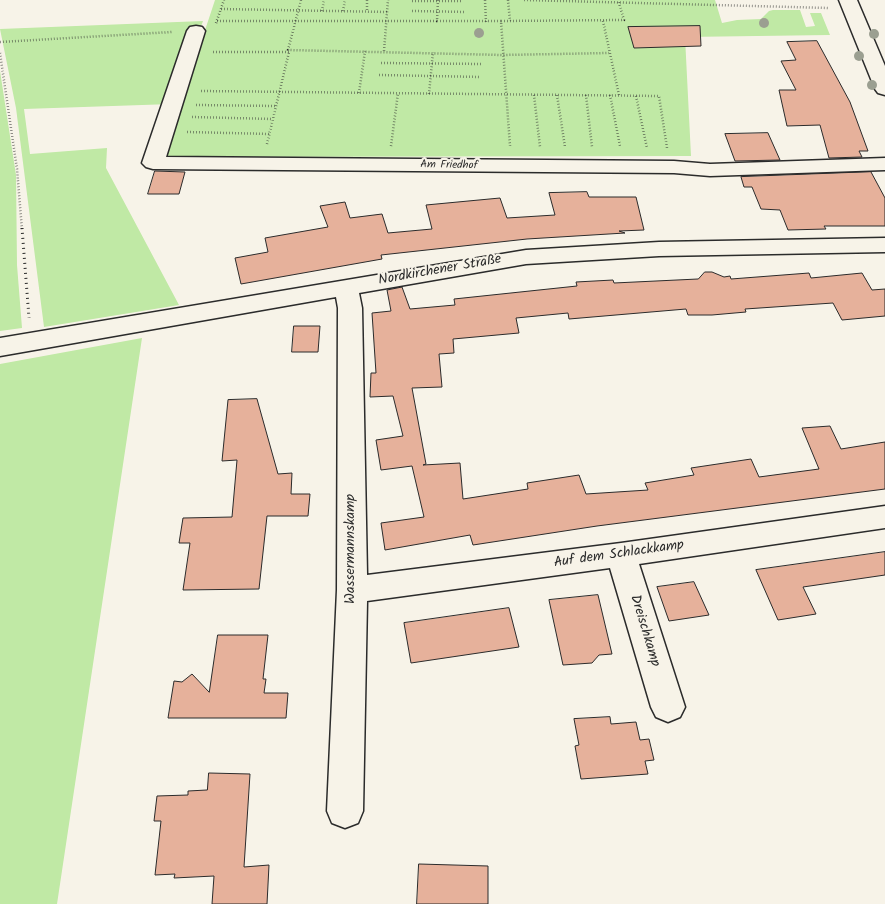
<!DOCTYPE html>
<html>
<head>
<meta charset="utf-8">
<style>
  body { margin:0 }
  canvas { display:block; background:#f7f3e8 }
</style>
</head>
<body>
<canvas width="885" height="904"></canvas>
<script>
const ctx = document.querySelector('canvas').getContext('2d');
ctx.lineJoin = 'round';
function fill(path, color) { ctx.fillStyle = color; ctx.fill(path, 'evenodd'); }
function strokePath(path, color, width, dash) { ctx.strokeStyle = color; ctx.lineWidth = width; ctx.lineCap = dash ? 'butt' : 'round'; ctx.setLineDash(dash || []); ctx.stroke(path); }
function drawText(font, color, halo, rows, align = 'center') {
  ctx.font = font + ' Kalam,sans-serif'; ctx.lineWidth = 4.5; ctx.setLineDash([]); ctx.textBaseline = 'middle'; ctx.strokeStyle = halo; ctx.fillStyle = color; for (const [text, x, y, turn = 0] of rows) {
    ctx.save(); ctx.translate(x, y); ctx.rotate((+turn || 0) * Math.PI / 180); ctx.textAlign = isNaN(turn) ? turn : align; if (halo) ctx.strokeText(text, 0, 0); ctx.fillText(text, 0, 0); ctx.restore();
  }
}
fill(new Path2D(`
  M 215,0 L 715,0 L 722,23 L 737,20 L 761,19 L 769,11 L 773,10 L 800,10 L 806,27 L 815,26 L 810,13 L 821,13 L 830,35 L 685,37 L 691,156 L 163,157 Z
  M 203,21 L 172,104 L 24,109 L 30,154 L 107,148 L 106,168 L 179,305 L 44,327 L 16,108 L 0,29 Z
  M 0,71 L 16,175 L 17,265 L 22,328 L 0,331 Z
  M 142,338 L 57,904 L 0,904 L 0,364 Z`), '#c0e9a5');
const building = new Path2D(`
  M 700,26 L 701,46 L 634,48 L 628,27 Z
  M 817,41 L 850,102 L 868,151 L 859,151 L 862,157 L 829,158 L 820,125 L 787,126 L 779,90 L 796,90 L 781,61 L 796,60 L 787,42 Z
  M 768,133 L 780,160 L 735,161 L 725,134 Z
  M 155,171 L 185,172 L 179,194 L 148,194 Z
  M 871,172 L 885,198 L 885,226 L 824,226 L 826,229 L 788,230 L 780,210 L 761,209 L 752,187 L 744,187 L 741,177 Z
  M 587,192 L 589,197 L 636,197 L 644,230 L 619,231 L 625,233 L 527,239 L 381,255 L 382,259 L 241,284 L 235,258 L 268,252 L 265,238 L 328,227 L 320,206 L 345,202 L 350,218 L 382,214 L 388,233 L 432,229 L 426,205 L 500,198 L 507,218 L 555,215 L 549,193 Z
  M 705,272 L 712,272 L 724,277 L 730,276 L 731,279 L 809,273 L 811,278 L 862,273 L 872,290 L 885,289 L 885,316 L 842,320 L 833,303 L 745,309 L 746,312 L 712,315 L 688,315 L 686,309 L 569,319 L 568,313 L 516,318 L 519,333 L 453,339 L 454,353 L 439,354 L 442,387 L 412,388 L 426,464 L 423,465 L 460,463 L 463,499 L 528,489 L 527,483 L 579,475 L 586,494 L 648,490 L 645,483 L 694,475 L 691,468 L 751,459 L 759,477 L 819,469 L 802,428 L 830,426 L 841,449 L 885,442 L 885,489 L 597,526 L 473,545 L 470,535 L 385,550 L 381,523 L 424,517 L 412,466 L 381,470 L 376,440 L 403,436 L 393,396 L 370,397 L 371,373 L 376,373 L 372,313 L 391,311 L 387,290 L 402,287 L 410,309 L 455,305 L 454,299 L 577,286 L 576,282 L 613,280 L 614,283 L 698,279 Z
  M 294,326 L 320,326 L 318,352 L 292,352 Z
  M 257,399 L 278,474 L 292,473 L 291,494 L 310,494 L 308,516 L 267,516 L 259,589 L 183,590 L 190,543 L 179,543 L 183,518 L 232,517 L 237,460 L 222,461 L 228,400 Z
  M 885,552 L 885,575 L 803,587 L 816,614 L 778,620 L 756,570 Z
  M 694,582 L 709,615 L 669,621 L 657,587 Z
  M 598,595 L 612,654 L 599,655 L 592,663 L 563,665 L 549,600 Z
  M 509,608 L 519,647 L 411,663 L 404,623 Z
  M 218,635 L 268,635 L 263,679 L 266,679 L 264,693 L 288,693 L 286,718 L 168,718 L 174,681 L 182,682 L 192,674 L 209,692 Z
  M 610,717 L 611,724 L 636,722 L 640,740 L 649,739 L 654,760 L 645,761 L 648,774 L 581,779 L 575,746 L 579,745 L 574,719 Z
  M 209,773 L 250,774 L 244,867 L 269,865 L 267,904 L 212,904 L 214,876 L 174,878 L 175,874 L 155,875 L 161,821 L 154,821 L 157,796 L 188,795 L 188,791 L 207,790 Z
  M 419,864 L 488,866 L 488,904 L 417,904 Z`);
fill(building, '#e6b19b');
strokePath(building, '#2b2b2b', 1);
const minor = new Path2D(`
  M 839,0 L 857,0 L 885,66 L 885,95 L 878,93 L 875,89 Z
  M 196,26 L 202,27 L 205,31 L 166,157 L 674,161 L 710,164 L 885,158 L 885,170 L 710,176 L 674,173 L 153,169 L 146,167 L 142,163 L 187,31 L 190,27 Z
  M 885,238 L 885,252 L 659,256 L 526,264 L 359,293 L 362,308 L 367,575 L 621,543 L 885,506 L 885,528 L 639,564 L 685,707 L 680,717 L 668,722 L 656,717 L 651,707 L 610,568 L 367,601 L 363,811 L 358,823 L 345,828 L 332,823 L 327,811 L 337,590 L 338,308 L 336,297 L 0,356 L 0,338 L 526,250 L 659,242 Z`);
strokePath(minor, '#2b2b2b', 3);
strokePath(new Path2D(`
  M 367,0 L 367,11
  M 438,0 L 437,21 L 501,21 L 510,146
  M 485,0 L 486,22
  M 508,0 L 510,21
  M 524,0 L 829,8
  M 412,1 L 463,1
  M 221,9 L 387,12
  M 322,11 L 324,0
  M 343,11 L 345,0
  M 412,11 L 466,12
  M 217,21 L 437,21
  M 501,21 L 624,20 L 618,0
  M 603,21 L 619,95
  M 216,23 L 224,0
  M 0,42 L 172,32
  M 288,50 L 301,0
  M 384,51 L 388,0
  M 213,52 L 289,52 L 288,50 L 503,55 L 609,53
  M 0,53 L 17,169 L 22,230
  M 381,63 L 482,64
  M 379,75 L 481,77
  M 201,91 L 659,96 L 667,148
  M 359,93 L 365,51
  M 429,94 L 433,52
  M 534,95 L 540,147
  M 557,95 L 565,147
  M 586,95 L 592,147
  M 610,95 L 620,146
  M 636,96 L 647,148
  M 196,105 L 275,106
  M 192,117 L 272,119
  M 187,132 L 269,134
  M 267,144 L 289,52
  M 391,146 L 398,93`), '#2b2b2b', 2.5, [0.5, 2.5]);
strokePath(new Path2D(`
  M 22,228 L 29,318`), '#2b2b2b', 3, [1, 4]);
fill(minor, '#f7f3e8');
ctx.fillStyle = '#9b9f91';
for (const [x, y] of [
  [764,23],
  [479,33],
  [874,34],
  [859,56],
  [872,85]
]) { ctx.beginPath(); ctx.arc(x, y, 5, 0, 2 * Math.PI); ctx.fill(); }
drawText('11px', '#2b2b2b', '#f7f3e8', [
  ["Am Friedhof",449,166,1]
]);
drawText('14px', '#2b2b2b', '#f7f3e8', [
  ["Nordkirchener Straße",440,271,-10],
  ["Wassermannskamp",352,549,-90],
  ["Auf dem Schlackkamp",619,555,-8],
  ["Dreischkamp",644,631,73]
]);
</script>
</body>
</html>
